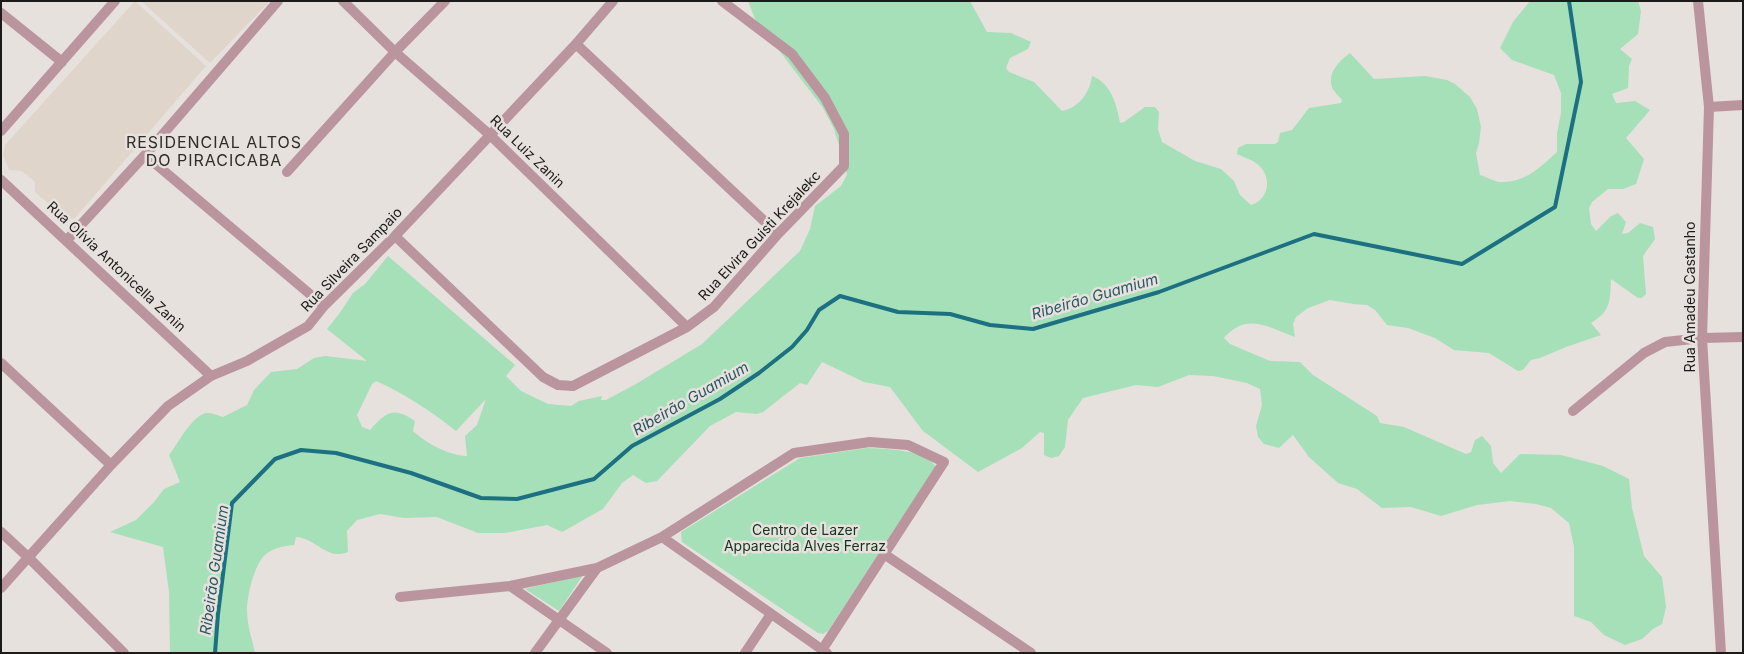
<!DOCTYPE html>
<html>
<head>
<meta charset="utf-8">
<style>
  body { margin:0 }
  #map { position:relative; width:1744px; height:654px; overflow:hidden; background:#e6e1dc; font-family:Inter,sans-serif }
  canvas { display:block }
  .frame { position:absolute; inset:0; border:2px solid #1d1b19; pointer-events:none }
</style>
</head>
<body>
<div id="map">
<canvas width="1744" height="654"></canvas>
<div class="frame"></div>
</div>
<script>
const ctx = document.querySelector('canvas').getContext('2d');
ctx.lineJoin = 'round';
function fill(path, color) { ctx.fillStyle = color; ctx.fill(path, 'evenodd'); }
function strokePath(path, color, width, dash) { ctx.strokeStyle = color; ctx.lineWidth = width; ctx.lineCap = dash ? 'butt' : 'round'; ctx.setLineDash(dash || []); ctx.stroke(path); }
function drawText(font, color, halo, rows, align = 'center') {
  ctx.font = font + ' Inter,sans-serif'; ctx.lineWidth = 5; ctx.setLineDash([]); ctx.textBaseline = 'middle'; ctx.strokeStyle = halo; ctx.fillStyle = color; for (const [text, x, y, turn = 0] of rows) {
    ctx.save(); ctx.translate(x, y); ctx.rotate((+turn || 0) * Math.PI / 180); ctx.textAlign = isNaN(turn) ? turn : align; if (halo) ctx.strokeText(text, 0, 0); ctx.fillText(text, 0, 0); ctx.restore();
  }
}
fill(new Path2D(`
  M 135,1 L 206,66 L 75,218 L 69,219 L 59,213 L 35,192 L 35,182 L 22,171 L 9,170 L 3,155 L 5,145 Z
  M 141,1 L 270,1 L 210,63 Z`), '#e0d5ca');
fill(new Path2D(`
  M 748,1 L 970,1 L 987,32 L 1011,33 L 1031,42 L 1028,49 L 1010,58 L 1006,68 L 1009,72 L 1034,82 L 1062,111 C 1079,108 1090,92 1092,76 C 1111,83 1117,105 1120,123 L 1124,122 L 1145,107 L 1155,107 L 1159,112 L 1158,129 L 1162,142 L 1195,161 L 1221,169 L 1234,181 L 1240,195 L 1251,205 C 1271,199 1272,174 1256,163 C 1250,159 1243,157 1237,154 L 1238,148 L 1246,144 L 1275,144 L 1278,142 L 1280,133 L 1292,130 L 1309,108 L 1341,103 L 1342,100 C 1339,96 1333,91 1332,87 C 1327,73 1340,60 1350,53 L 1374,79 L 1425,76 L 1447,80 L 1455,84 L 1470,97 L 1477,109 L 1481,127 L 1479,143 L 1476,153 L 1480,175 C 1487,177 1496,183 1503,182 C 1525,182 1541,167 1557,152 L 1557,133 L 1561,113 L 1561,93 L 1554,75 L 1512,60 L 1500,48 L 1513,22 L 1530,1 L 1638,1 L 1641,11 L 1638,34 L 1620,49 L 1632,59 L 1629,66 L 1628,88 L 1612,94 L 1616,103 L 1635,101 L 1650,110 L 1626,138 L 1644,159 L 1636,184 L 1623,189 L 1608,189 L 1592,202 L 1589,208 L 1591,224 L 1596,231 L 1611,216 L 1618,213 L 1626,222 L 1622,234 L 1628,233 L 1640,223 L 1653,227 L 1655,239 L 1643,256 L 1646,294 L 1642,298 L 1638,298 L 1611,279 C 1610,301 1611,311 1591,323 L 1601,335 L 1566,347 L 1540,358 L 1531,360 L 1523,370 L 1518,371 L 1489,353 L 1454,350 L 1435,338 L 1408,328 L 1387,325 L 1375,310 L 1367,305 L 1353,304 L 1330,300 L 1308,308 L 1296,317 L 1293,324 L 1295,337 C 1268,327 1246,312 1224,338 L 1230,344 L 1270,361 L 1300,362 L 1313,375 L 1377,416 L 1380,423 L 1404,427 L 1466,454 L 1471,452 L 1475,440 L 1482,436 L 1491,446 L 1493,463 L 1501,473 L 1520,454 L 1561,455 L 1603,466 L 1629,479 L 1632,508 L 1644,556 L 1662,577 L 1666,607 L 1662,624 L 1653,629 L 1642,639 L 1625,645 L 1604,635 L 1591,622 L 1574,616 L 1574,547 L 1569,523 L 1551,508 L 1536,504 L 1510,501 L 1477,505 L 1441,516 L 1411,507 L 1382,508 L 1357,489 L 1338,483 L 1309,457 L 1293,435 L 1279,448 L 1264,444 L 1258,437 L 1256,426 L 1262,405 L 1260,389 L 1247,383 L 1213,376 L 1189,375 L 1158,387 L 1136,385 L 1083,398 L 1068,420 L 1065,447 L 1059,456 L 1051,458 L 1044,455 L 1044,433 L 1040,432 L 1022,448 L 978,472 L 923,431 L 890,387 L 864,382 L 822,362 L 807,385 L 800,383 L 763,412 L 757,414 L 736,412 L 710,426 L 657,481 L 646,483 L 633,475 L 622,483 L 603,509 L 562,532 L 547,525 L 505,533 L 478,533 L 437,517 L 404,518 L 380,514 L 357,520 L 347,531 L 348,552 C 327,561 316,538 296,537 L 294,545 C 283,546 273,548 265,555 C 254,565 247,596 247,611 C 247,624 252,639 255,653 L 170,653 L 169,592 L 163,547 L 110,532 L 136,520 L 154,502 L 164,489 L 180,482 L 169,455 C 177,445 194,412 208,413 C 213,413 219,416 223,417 L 247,405 L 254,390 L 271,372 L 297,369 L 314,358 L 325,356 L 367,361 L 327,329 L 339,314 L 353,293 L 365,284 L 388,256 L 515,365 L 506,376 L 521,391 L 548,404 L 571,406 L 579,401 L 602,396 L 601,400 L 606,400 L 636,384 L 702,344 L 800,251 L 810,229 L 815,206 L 841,186 L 847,175 L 845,165 L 834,129 L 823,108 L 755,19 ZM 376,381 C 405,394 431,411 456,431 L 486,399 L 477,425 L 465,436 L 467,456 C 448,455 427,444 413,431 L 415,421 C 393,406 386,412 370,430 L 362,427 L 357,415 L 372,384 Z
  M 867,448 C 886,449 925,449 936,467 L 828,631 L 823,634 L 818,633 L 682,542 L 681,532 L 800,458 Z
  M 583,575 L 559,611 L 525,589 Z`), '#a5e0b8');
strokePath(new Path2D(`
  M 215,653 L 218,614 L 232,503 L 275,459 L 301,450 L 336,453 L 411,473 L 481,498 L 517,499 L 594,479 L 632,446 L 720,399 L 759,373 L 792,347 L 807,330 L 819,310 L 840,296 L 898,312 L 950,314 L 990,325 L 1033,329 L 1159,292 L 1314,234 L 1462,264 L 1555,207 L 1581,82 L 1569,1`), '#1c7081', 4);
strokePath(new Path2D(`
  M 343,1 L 395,52 L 490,135 L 687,327
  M 1698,1 L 1709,107 L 1702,338 L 1721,653
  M 1,13 L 62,62
  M 576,44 L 778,234
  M 1709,107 L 1743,105
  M 1,131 L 115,1
  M 145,155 L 324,306
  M 287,172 L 395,52 L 445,1
  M 1,180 L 211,376
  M 395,236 L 543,377 L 558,385 L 573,386 L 687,327 L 714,307 L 778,234 L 844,166 L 844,134 L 825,98 L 792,54 L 722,1
  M 67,240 L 145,155 L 278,1
  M 1,363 L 111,465
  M 1573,411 L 1644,353 L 1665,342 L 1702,338 L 1743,337
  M 1,532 L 29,558 L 124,653
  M 662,537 L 827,653
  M 884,554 L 1031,653
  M 510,586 L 607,653
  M 1,588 L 111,465 L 168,406 L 211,376 L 247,361 L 308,326 L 324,306 L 395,236 L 576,44 L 613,1
  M 400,597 L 510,586 L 597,568 L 662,537 L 794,453 L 870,442 L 908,445 L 944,462 L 822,650
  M 535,653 L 597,568
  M 745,653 L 771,614`), '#bb959e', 10);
drawText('14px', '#1d1b19', '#e6e1dc', [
  ["Rua Luiz Zanin",527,152,44],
  ["Rua Elvira Guisti Krejalekc",760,236,-47],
  ["Rua Silveira Sampaio",352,260,-46],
  ["Rua Olívia Antonicella Zanin",116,267,43],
  ["Rua Amadeu Castanho",1691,297,-90]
]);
drawText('14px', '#12331f', '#e6e1dc', [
  ["Centro de Lazer",805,531],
  ["Apparecida Alves Ferraz",805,547]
]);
drawText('italic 15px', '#295763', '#e6e1dc', [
  ["Ribeirão Guamium",1095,297,-16],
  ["Ribeirão Guamium",691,399,-30],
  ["Ribeirão Guamium",215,570,-82]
]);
ctx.letterSpacing = '1px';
drawText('16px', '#302d29', '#e6e1dc', [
  ["RESIDENCIAL ALTOS",214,143],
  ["DO PIRACICABA",214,161]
]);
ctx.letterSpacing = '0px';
</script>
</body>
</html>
